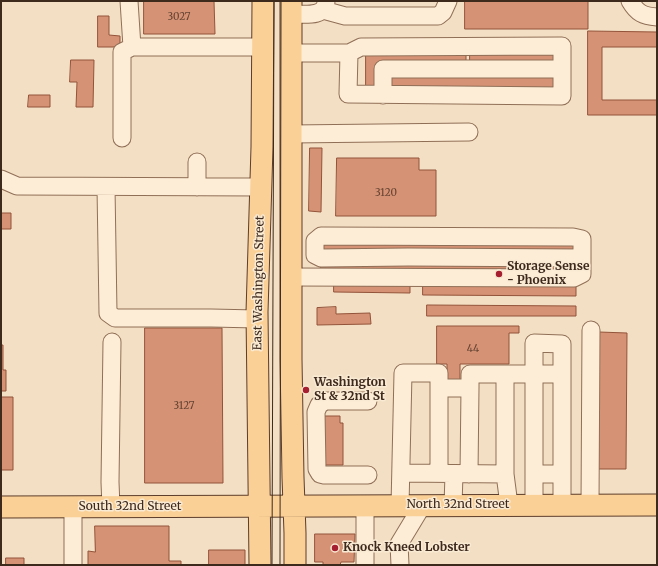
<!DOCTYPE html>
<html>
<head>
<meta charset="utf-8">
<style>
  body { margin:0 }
  #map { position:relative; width:658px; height:566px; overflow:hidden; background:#f3dfc3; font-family:Merriweather,serif }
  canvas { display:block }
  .frame { position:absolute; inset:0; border:2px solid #3e291d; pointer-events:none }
</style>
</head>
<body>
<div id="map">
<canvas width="658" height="566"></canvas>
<div class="frame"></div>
</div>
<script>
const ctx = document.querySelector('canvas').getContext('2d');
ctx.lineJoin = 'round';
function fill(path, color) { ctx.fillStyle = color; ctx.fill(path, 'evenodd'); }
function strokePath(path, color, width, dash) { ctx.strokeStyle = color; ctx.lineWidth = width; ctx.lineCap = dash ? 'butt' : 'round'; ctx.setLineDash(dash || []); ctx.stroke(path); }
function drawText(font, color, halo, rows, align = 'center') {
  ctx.font = font + ' Merriweather,serif'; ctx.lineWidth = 3; ctx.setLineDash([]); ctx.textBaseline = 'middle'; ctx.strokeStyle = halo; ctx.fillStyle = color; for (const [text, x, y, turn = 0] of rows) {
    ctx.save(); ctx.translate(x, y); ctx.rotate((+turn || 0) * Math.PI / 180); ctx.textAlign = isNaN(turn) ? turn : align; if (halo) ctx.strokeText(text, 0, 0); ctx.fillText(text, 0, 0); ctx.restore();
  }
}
const building = new Path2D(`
  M 144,1 L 214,1 L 215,34 L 144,34 Z
  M 465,1 L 588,1 L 588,29 L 465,29 Z
  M 98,16 L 109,16 L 109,35 L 120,36 L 120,47 L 98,47 Z
  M 588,31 L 657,32 L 657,47 L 602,47 L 602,100 L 657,100 L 657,115 L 588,115 Z
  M 366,53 L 466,54 L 466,63 L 378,62 L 378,88 L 366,88 Z
  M 470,54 L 554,54 L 554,63 L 470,63 Z
  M 71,60 L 94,60 L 93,107 L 76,107 L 77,82 L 70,82 Z
  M 391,76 L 554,76 L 554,88 L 391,87 Z
  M 29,95 L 50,95 L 50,107 L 28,107 Z
  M 310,148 L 322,148 L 321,212 L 309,211 Z
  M 337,158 L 419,158 L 419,170 L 436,170 L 436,216 L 336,216 Z
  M 1,213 L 11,213 L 11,229 L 1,229 Z
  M 322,239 L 576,241 L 576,252 L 322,251 Z
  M 321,260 L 576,261 L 576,272 L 321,271 Z
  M 334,281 L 410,281 L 410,293 L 334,292 Z
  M 423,281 L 576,282 L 576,296 L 423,295 Z
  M 427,305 L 576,306 L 576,316 L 427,316 Z
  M 336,307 L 336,314 L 370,313 L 371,324 L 317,325 L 317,308 Z
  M 437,326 L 519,326 L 519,333 L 509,333 L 509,364 L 460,364 L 460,380 L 447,380 L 447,364 L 437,364 Z
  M 145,328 L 222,328 L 223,483 L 145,483 Z
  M 599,332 L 627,333 L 626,469 L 598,469 Z
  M 1,345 L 3,345 L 3,370 L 6,370 L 6,391 L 1,391 Z
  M 1,397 L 13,397 L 13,470 L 1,470 Z
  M 323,416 L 340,416 L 340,423 L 343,423 L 343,465 L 320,465 Z
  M 95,526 L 169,526 L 169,561 L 181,561 L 181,565 L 88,565 L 88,551 L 95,552 Z
  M 315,534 L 355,534 L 354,562 L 341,562 L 340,565 L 323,565 L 323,562 L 315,562 Z
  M 209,550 L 245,550 L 245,565 L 209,565 Z
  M 6,558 L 24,558 L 24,565 L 6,565 Z`);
fill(building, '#d69274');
strokePath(building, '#92533a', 1);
const minor = new Path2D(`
  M 129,1 L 132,47
  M 630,1 C 637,13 643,16 657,17
  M 323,10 L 345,16 L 438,16 L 443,12 L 448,1
  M 291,14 C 303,14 326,18 326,1
  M 291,53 L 349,53 L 361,47 L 562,46 L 562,96 L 348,94 L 349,53
  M 383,95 L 383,69 L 562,69
  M 291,134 L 469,132
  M 122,138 L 122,52 L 132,47 L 263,47
  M 197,162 L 197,187
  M 1,179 L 17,186 L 261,187
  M 106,187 L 108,313 L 115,318 L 211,318 L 257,319
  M 291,277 L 574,278 L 582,274 L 582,239 L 573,237 L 321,236 L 315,241 L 315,255 L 321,258 L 408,257 L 582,258
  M 505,374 L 562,374 L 562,505
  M 368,401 L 325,401 L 319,405 L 316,412 L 317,469 L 320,474 L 324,475 L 368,475
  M 401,473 L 505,474
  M 439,473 L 439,388
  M 469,474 L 470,388
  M 534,474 L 562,474
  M 534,505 L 534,343 L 562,344 L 562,374
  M 590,505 L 591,330
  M 365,506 L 365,565
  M 400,506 L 403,373 L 439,373 L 439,388 L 470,388 L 470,374 L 505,374 L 505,474 L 509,505
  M 453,506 L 454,474
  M 111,507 L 110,482 L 112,342
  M 73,565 L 73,507
  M 400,565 L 399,544 L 422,506`);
const major = new Path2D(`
  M 291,1 L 291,359 L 293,477 L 295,533 L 295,565
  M 1,507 L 657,505
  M 260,565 L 257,312 L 262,147 L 263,1`);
strokePath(minor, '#906f57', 19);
strokePath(major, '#5d3d2b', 23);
strokePath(minor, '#fdedd7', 17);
strokePath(major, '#fad096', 21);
strokePath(new Path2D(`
  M 272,565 L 274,1
  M 280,565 L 281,1`), '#3e291d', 1);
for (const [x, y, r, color] of [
  [499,274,4,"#a61f30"],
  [306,390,4,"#a61f30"],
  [335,548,4,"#a61f30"]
]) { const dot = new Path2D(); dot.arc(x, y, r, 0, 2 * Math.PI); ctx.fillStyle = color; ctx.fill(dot); strokePath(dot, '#f9ead3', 1.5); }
drawText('10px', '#644333', null, [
  ["3027",179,17],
  ["3120",386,193],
  ["44",473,349],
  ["3127",184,406]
]);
drawText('bold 12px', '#3e291d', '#f9ead3', [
  ["Storage Sense",507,267],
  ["- Phoenix",507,281],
  ["Washington",314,383],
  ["St & 32nd St",314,397],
  ["Knock Kneed Lobster",343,548]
], 'left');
drawText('12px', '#3e291d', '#f9ead3', [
  ["East Washington Street",259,283,-89],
  ["North 32nd Street",458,505],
  ["South 32nd Street",130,507]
]);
</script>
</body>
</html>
